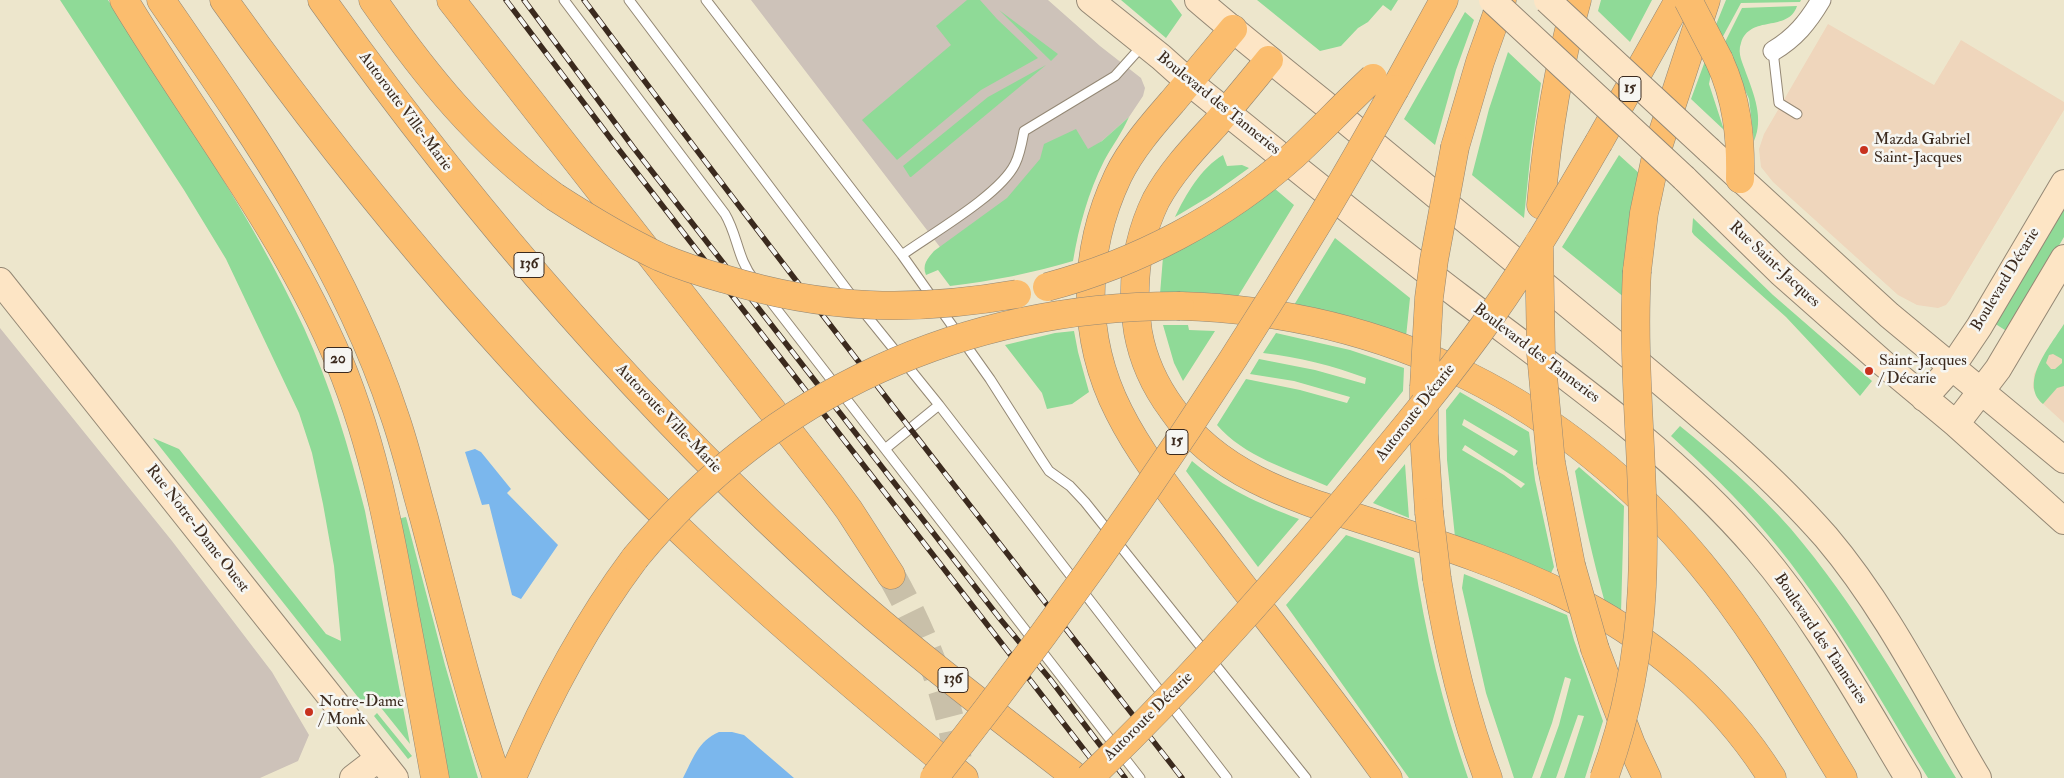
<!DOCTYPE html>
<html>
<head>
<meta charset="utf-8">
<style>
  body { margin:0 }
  canvas { display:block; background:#ede6cc }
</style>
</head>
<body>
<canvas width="2064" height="778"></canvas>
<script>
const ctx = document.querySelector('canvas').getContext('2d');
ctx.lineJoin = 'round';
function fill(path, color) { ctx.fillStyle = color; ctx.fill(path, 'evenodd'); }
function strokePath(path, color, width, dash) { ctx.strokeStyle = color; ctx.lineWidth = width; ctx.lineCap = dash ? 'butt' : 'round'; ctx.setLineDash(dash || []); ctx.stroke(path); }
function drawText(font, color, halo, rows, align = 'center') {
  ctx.font = font + ' "IM FELL Double Pica",serif'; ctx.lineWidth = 5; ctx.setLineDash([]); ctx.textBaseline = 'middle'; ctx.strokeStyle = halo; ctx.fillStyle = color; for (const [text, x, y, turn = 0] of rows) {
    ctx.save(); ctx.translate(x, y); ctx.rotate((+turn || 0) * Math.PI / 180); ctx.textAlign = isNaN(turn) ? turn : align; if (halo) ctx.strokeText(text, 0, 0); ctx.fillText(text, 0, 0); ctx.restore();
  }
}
fill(new Path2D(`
  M 1828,24 L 1934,85 L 1961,40 L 2064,102 L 2064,110 L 1950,300 L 1946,305 L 1938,308 L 1917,305 L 1898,295 L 1773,182 L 1761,167 L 1759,149 L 1764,134 Z
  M 2064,324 L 2064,423 L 2040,401 L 2033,388 L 2034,374 Z`), '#efd6bc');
fill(new Path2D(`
  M 751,0 L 1048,0 L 1100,46 L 1141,78 L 1145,88 L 1143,96 L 1129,117 L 1102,141 L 946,255 Z
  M 0,328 L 172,541 L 272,672 L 309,735 L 298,761 L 260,778 L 0,778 Z`), '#cdc2b9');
fill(new Path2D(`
  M 60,0 L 108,0 C 176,107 251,213 304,328 C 331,387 349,448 365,511 L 410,744 L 374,699 L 365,706 L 153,438 L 179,449 L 326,634 L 341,641 L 334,566 L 323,504 L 312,453 L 299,413 L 226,259 L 184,190 Z
  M 967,0 L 980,0 L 997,19 L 1038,58 L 981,90 L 897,160 L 862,120 L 951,45 L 936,26 Z
  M 1121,0 L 1171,0 L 1182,15 L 1166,38 Z
  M 1257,0 L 1398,0 L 1391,11 L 1383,5 L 1368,22 L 1358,28 L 1341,46 L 1320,51 Z
  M 1601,0 L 1652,0 L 1630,42 L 1598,11 Z
  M 1726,0 L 1801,0 L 1800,2 L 1741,3 L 1721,40 L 1715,27 Z
  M 1797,6 C 1788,33 1750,14 1741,43 C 1737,54 1743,63 1746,73 C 1754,94 1764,119 1754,141 L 1749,99 L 1724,44 L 1742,8 Z
  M 999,10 L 1058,54 L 1051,61 Z
  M 1465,12 L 1474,20 L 1456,70 L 1435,145 L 1404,119 Z
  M 1508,52 L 1541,83 L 1531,149 L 1524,218 L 1472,175 L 1489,109 Z
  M 1705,61 L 1711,74 L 1709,84 L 1724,130 L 1691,99 Z
  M 1046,65 L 911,177 L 910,177 L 903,166 L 988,97 Z
  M 1129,117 C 1122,133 1112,146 1104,161 C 1088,193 1079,226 1073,261 C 1033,273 992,281 950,286 L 938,270 L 926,275 C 922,265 927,259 934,251 L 1007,198 L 1040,159 L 1044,144 L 1076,129 L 1088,149 L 1102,141 Z
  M 1223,155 L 1227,166 L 1242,165 L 1249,168 L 1210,196 L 1175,217 C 1186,194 1201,168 1223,155 Z
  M 1619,155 L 1640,174 L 1625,298 L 1562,247 Z
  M 1274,188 L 1294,205 L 1237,298 L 1160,294 L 1163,257 Z
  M 2064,203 L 2064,237 L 2008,332 L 1994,323 Z
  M 1693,218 L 1773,295 L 1872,381 L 1860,396 L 1786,317 L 1694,235 L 1692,232 Z
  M 1335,238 L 1410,298 L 1406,337 L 1294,305 Z
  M 2064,324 L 2064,386 L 2057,388 L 2043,404 C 2018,383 2051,345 2064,324 ZM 2053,354 L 2062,359 L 2062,363 L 2055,369 L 2051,369 L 2046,363 L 2049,355 Z
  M 1163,325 L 1188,325 L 1189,330 L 1215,331 L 1183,381 L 1174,363 Z
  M 1074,331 L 1078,352 L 1089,392 L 1072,404 L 1047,409 L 1042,393 L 1005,345 L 1055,333 Z
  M 1276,333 L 1350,350 L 1404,368 L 1403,391 L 1327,486 C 1290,470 1243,456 1217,425 L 1246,379 L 1300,390 L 1347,403 L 1350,397 L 1294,381 L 1250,374 L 1259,359 L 1315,370 L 1365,384 L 1366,378 C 1333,366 1299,357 1263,353 Z
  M 1460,392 L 1529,432 L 1535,480 L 1554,567 L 1550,575 L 1455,537 L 1447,460 L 1446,410 ZM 1464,419 L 1518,451 L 1514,456 L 1462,425 ZM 1465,445 L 1525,484 L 1521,488 L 1504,475 L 1462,450 Z
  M 1680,426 C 1719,458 1758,491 1791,529 C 1856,605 1905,693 1956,778 L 1928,778 C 1877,695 1830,608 1767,534 C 1738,499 1705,467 1671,436 Z
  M 1192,461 C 1224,488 1260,504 1299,519 L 1258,567 L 1186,471 Z
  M 1405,464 L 1409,518 L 1373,503 Z
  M 1579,467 L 1624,506 L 1621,613 L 1605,603 C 1593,559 1583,516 1575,471 Z
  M 406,517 L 445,665 L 478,778 L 446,778 L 397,519 Z
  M 1346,535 L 1414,558 C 1425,634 1443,706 1468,778 L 1409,778 L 1286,605 Z
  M 1464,574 L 1567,615 L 1574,640 L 1603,721 L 1585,778 L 1564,778 L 1584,716 L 1578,715 L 1556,778 L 1540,778 L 1559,725 L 1571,679 L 1565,677 L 1552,723 L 1532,778 L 1514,778 L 1486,693 L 1462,588 Z
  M 377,713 L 412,756 L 408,759 L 374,716 Z`), '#8fda97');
fill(new Path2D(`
  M 475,449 L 481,452 L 511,489 L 507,493 L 558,545 L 521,599 L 512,595 L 489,504 L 482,505 L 465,452 Z
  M 719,732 L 732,732 L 744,735 L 794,778 L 683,778 C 693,759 698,741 719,732 Z`), '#7bb7ed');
strokePath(new Path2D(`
  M 891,575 C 925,635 951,701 959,769`), '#c9c0a9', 28, [28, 14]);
const lane = new Path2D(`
  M 564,0 L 725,214 C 738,236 737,258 754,280
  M 629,0 L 854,299
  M 706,0 L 902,255 C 931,234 1000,195 1015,164 C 1020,154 1022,142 1024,131 L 1115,76 L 1142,46
  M 1773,51 L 1779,103 L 1797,114
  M 902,255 L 990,379 L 1041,459 L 1049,471 L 1070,486 L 1085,502 L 1306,778
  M 768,298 L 1140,778
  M 863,311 L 939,405 L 1227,778
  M 885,449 L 939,405`);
const street = new Path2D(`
  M 1773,51 C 1795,38 1808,22 1821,0`);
const secondary = new Path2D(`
  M 1090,0 L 1161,57 L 1189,82 C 1279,154 1368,227 1460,297 C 1563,375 1672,450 1757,549 C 1817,619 1861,700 1908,778
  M 1198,0 C 1250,45 1305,87 1358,131 C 1443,201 1528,271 1612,341 C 1686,404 1762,464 1826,537 C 1887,609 1930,697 1978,778
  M 1709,150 L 1889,315 L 2064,460
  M 1684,178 L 1781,273 L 1884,364 L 1956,424 L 2064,521
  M 0,281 L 395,778
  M 1924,398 L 1952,367 L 1979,327 L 2064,183
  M 1956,424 L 1998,369 L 2064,258
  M 353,778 L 379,758`);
const highway = new Path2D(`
  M 124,0 C 194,116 278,223 333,347 C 370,431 388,520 404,610 C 415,666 425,722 435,778
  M 161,0 C 251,131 344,262 394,414 C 406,448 414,483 424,518 C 447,605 468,693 497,778
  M 224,0 C 365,198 524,385 702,551 C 787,631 875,705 964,778
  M 322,0 C 472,211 642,408 834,582 C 911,651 995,714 1077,778
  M 373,0 C 426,76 479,142 555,197
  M 451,0 L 832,487 L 849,510 L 891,575
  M 1233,29 C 1213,53 1193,77 1173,101 C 1153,124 1131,149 1118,176 C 1082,252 1081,337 1119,412 C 1145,464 1187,512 1221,558 C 1277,631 1335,703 1388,778
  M 1269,60 C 1251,82 1233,104 1215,125 C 1193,149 1172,171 1156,200 C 1136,241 1131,287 1138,332 C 1143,360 1155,386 1172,409 C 1222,482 1310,502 1389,528 C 1448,547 1508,567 1563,594 C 1648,635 1722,698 1772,778
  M 1719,60 C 1737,99 1741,136 1740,179
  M 1395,89 L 1444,0
  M 1599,142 L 1679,0
  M 1455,147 L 1480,62 L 1502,0
  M 1541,205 C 1547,136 1558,67 1577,0
  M 1637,271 L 1644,213 L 1658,147 L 1706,0
  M 1180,306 C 1389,312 1567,402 1700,563 C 1755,629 1798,705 1843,778
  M 1424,388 L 1424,434 L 1429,512
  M 1551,463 L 1571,565
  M 1437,579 C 1448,646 1464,714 1488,778
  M 1595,649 L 1631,744 L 1647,778
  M 512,778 C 545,700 584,626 635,558`);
strokePath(lane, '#948875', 11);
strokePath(street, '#948875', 21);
strokePath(secondary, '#948875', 28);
strokePath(highway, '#948875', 29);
strokePath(lane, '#fff', 9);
strokePath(street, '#fff', 19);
strokePath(secondary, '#fde5c5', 26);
strokePath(highway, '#fbbd6e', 28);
const rail = new Path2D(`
  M 506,0 L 620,151 L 1106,778
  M 524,0 L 633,147 L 1001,620 L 1050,679 L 1125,778
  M 584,0 C 779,262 981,520 1182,778`);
strokePath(rail, '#3b2a1e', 5.5);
strokePath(rail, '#f6f6f2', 4, [11]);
const secondaryBridge = new Path2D(`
  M 1492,0 L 1684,178
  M 1547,0 L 1709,150`);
const highwayBridge = new Path2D(`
  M 1688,0 L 1719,60
  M 555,197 C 589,219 624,240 660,257 C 681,266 703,273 725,279 C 825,310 914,312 1017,294
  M 1539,242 L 1541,354 L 1551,463
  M 1047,287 C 1137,263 1224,218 1294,155 C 1321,130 1346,103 1373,78
  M 1424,387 L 1429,298 L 1434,260 L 1455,147
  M 1429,512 L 1437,579
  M 635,558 C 772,392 965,305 1180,306
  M 1571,565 L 1595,649
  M 934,778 C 1075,599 1205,411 1322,216 C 1347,174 1371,132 1395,89
  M 1089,778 C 1180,691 1264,597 1345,500 C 1396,439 1447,378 1493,313 C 1532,258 1565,200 1599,142
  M 1604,778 C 1627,716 1639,651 1642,586 C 1647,481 1631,376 1637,271`);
strokePath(secondaryBridge, '#948875', 28, []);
strokePath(highwayBridge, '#948875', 29, []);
strokePath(secondaryBridge, '#fde5c5', 26);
strokePath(highwayBridge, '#fbbd6e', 28);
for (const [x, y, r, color] of [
  [1864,150,5,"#c8321e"],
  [1869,371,5,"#c8321e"],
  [309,712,5,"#c8321e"]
]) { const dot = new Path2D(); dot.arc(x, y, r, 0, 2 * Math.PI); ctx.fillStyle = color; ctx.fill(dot); strokePath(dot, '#f6f6f2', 2); }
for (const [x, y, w] of [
  [1630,89,22],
  [529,265,30],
  [338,360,28],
  [1177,442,22],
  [953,680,30]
]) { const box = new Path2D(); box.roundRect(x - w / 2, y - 12.5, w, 25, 4); ctx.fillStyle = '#f6f6f2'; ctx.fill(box); strokePath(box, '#3b2a1e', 1); }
drawText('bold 15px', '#3b2a1e', null, [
  ["15",1630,89],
  ["136",529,265],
  ["20",338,360],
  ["15",1177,442],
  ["136",953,680]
]);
drawText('16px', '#3b2a1e', '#f6f6f2', [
  ["Boulevard des Tanneries",1218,104,39],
  ["Autoroute Ville-Marie",405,112,53],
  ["Rue Saint-Jacques",1774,265,43],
  ["Boulevard Décarie",2006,280,-59],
  ["Boulevard des Tanneries",1536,354,37],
  ["Autoroute Décarie",1416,413,-52],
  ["Autoroute Ville-Marie",668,419,46],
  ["Rue Notre-Dame Ouest",197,529,52],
  ["Boulevard des Tanneries",1820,639,56],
  ["Autoroute Décarie",1149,717,-45]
]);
drawText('16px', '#3b2a1e', '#f6f6f2', [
  ["Mazda Gabriel",1874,141],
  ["Saint-Jacques",1874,159],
  ["Saint-Jacques",1879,362],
  ["/ Décarie",1879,380],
  ["Notre-Dame",319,703],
  ["/ Monk",319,721]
], 'left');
</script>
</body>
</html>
